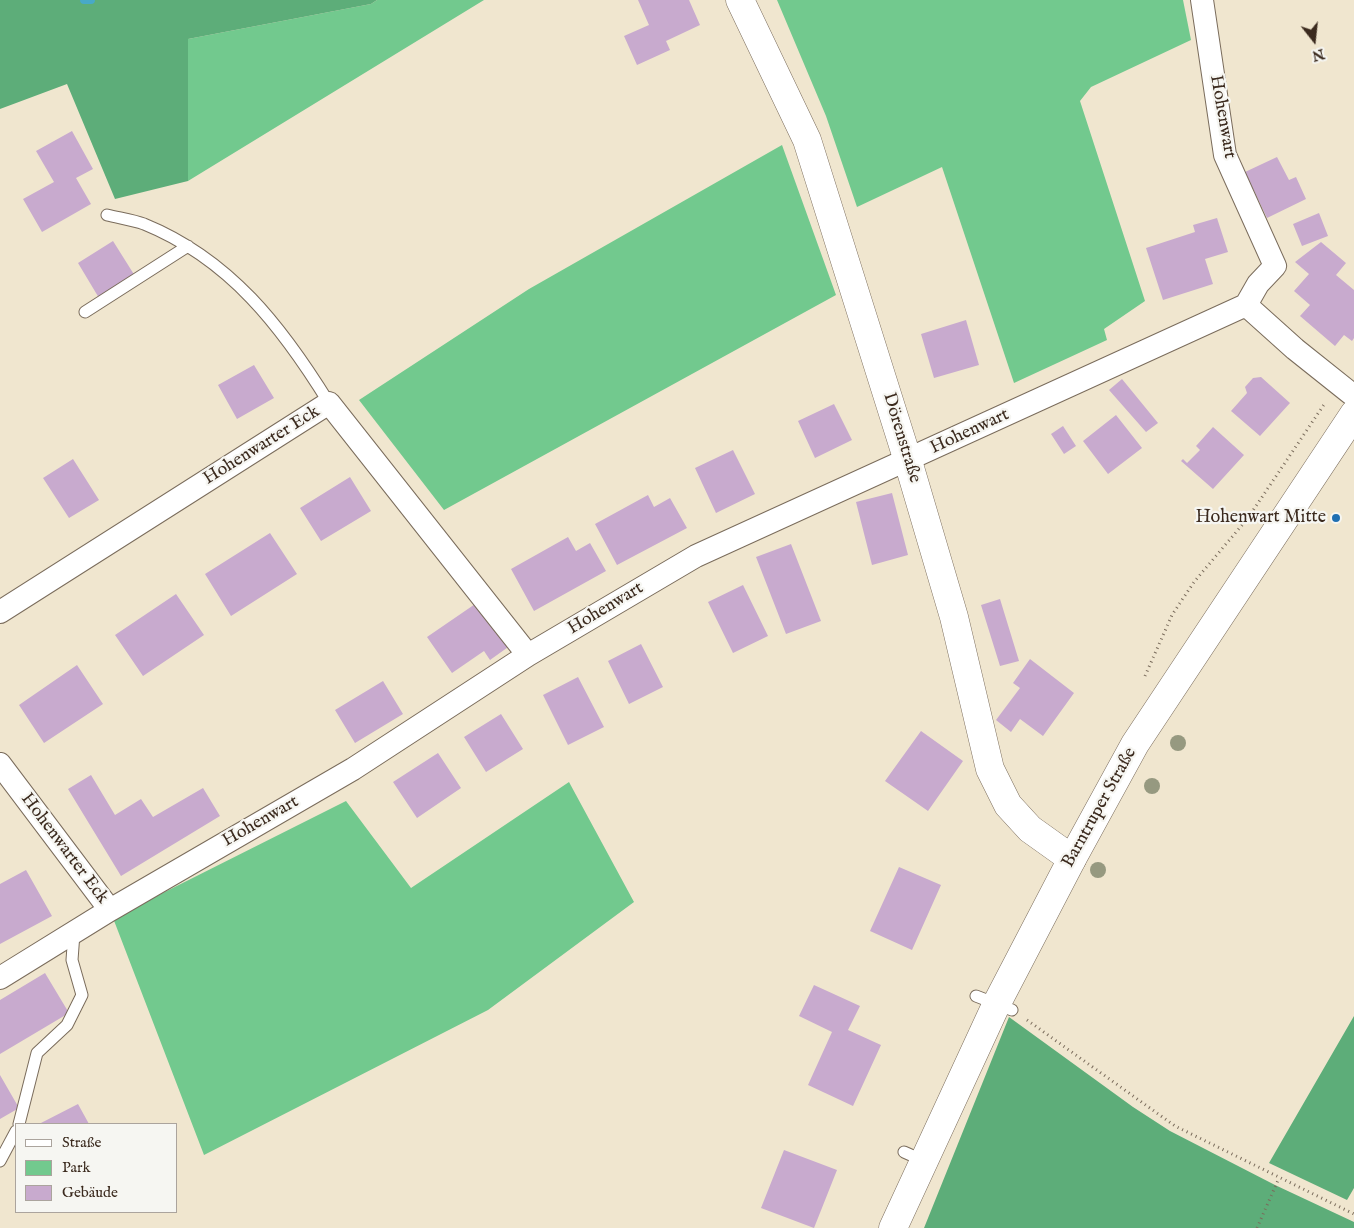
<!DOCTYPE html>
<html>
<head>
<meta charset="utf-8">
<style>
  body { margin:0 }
  #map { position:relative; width:1354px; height:1228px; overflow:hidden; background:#f0e6cf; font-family:"IM FELL English",serif }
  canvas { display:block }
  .legend { position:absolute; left:15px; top:1123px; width:162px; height:90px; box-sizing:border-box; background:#f6f6f2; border:1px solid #aba49d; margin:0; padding:6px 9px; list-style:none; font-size:15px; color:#3b2a1e }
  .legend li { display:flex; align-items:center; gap:10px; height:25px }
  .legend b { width:25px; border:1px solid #aba49d }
  .north { position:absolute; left:1289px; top:15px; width:50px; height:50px; -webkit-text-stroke:4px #f6f6f2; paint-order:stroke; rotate:164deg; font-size:14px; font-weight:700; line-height:20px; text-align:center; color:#3b2a1e }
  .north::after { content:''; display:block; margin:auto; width:18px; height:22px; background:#3b2a1e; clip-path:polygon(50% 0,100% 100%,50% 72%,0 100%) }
</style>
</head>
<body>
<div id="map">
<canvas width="1354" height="1228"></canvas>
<ul class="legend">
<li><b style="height:6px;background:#fff"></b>Straße</li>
<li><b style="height:14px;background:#72c98e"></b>Park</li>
<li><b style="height:14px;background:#c8aace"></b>Gebäude</li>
</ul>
<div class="north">N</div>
</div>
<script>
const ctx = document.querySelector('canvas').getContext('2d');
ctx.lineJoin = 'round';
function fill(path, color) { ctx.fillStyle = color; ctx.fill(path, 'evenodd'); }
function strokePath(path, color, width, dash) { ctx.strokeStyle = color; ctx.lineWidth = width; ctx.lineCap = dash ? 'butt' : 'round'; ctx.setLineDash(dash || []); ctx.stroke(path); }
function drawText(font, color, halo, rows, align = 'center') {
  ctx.font = font + ' "IM FELL English",serif'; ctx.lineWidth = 4.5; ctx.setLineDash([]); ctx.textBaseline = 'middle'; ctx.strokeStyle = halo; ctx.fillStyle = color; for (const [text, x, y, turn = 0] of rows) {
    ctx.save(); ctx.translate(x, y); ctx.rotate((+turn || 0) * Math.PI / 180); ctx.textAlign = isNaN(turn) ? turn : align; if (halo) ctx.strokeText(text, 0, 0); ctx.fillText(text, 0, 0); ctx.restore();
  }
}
fill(new Path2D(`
  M 377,0 L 484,0 L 188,181 L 188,39 L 371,4 Z
  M 777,0 L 1183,0 L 1191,40 L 1091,87 L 1080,101 L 1145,301 L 1104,329 L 1107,340 L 1014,383 L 942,167 L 857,207 L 826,116 Z
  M 782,145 L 836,295 L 444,510 L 359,400 L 529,289 Z
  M 569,782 L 634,902 L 488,1010 L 204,1155 L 113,918 L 346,801 L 411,888 Z`), '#72c98e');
fill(new Path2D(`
  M 0,0 L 377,0 L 371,4 L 188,39 L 188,181 L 115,199 L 67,84 L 0,109 Z
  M 1354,1016 L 1354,1188 L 1347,1200 L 1269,1163 Z
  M 1009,1017 L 1133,1107 L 1170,1131 L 1275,1185 L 1354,1222 L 1354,1228 L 924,1228 Z`), '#5dad79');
strokePath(new Path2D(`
  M 84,0 L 91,0`), '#48a9c7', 8);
fill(new Path2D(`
  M 638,0 L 689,0 L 700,25 L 666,41 L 670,50 L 637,65 L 624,36 L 649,25 Z
  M 72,131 L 93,169 L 76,178 L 91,204 L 42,232 L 23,199 L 54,182 L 36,151 Z
  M 1277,157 L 1289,180 L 1296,177 L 1306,199 L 1267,218 L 1245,172 Z
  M 1319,213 L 1328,236 L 1302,246 L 1293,224 Z
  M 1217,218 L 1228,252 L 1205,259 L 1213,284 L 1163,300 L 1146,248 L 1195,232 L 1193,225 Z
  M 113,241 L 135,276 L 99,298 L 78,263 Z
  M 1321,242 L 1346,263 L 1336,275 L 1354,290 L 1354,338 L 1352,341 L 1344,335 L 1335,346 L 1300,316 L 1310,305 L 1294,291 L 1309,274 L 1295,262 Z
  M 966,320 L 979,365 L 934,378 L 921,334 Z
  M 254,365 L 274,398 L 237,419 L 218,385 Z
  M 1261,377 L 1290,403 L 1260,436 L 1231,411 L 1247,393 L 1245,387 L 1253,378 Z
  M 1122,379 L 1158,423 L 1146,432 L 1109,390 Z
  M 834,404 L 852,440 L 815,458 L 798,421 Z
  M 1116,415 L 1142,448 L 1108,474 L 1083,441 Z
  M 1063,426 L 1076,446 L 1064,454 L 1051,434 Z
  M 1213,427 L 1244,455 L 1213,489 L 1181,461 L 1183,459 L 1187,463 L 1200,450 L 1196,446 Z
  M 733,450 L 755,494 L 716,513 L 695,468 Z
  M 73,459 L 99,500 L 69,518 L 43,478 Z
  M 350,477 L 371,511 L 321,541 L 300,508 Z
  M 892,493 L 908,555 L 872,565 L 856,502 Z
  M 648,495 L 654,507 L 670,498 L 687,528 L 617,565 L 595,524 Z
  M 270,533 L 297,574 L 231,616 L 205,574 Z
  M 568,537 L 576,551 L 590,543 L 606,571 L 534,611 L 511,569 Z
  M 791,544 L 821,621 L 786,634 L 756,557 Z
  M 743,585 L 768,636 L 733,653 L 708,602 Z
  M 176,594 L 204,635 L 143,676 L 115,635 Z
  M 1000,599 L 1019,661 L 1000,666 L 981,605 Z
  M 481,600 L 511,645 L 490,660 L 484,651 L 452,673 L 427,637 Z
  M 641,644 L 663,687 L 629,704 L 608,661 Z
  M 1030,659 L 1074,693 L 1043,736 L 1020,719 L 1011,732 L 996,720 L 1020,688 L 1013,683 Z
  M 77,665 L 103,704 L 44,743 L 19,705 Z
  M 578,677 L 604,727 L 568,745 L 543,695 Z
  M 383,681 L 403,714 L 355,743 L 335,710 Z
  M 501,714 L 523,749 L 486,772 L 464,737 Z
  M 921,731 L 963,761 L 928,811 L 885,781 Z
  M 438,753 L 461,788 L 417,818 L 393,782 Z
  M 91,775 L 115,815 L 141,799 L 153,817 L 203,788 L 220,816 L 121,876 L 68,789 Z
  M 899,867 L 941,885 L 912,950 L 870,931 Z
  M 26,870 L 52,916 L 0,944 L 0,884 Z
  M 45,973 L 69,1013 L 0,1054 L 0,1000 Z
  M 814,985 L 860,1006 L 848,1030 L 881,1045 L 853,1106 L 808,1085 L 832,1032 L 799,1016 Z
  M 0,1075 L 19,1108 L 0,1119 Z
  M 78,1104 L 89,1124 L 39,1124 Z
  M 784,1150 L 837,1170 L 814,1228 L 761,1208 Z`), '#c8aace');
const service = new Path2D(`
  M 107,215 C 119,218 133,220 144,224 C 230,259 282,327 329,403
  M 85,312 L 188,246
  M 976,996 L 1012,1010
  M 19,1124 L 37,1053 L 67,1025 L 82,995 L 72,960 L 74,933
  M 904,1152 L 922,1160
  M 0,1161 L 16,1131`);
const minor = new Path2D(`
  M 1202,0 L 1225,155 L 1275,266 L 1258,284 L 1246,305 L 1295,349 L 1354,396
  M 0,612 L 329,403 L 528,655
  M 0,764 L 110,910
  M 0,978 L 110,910 L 353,769 L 528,655 L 696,556 L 1246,305`);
const tertiary = new Path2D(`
  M 740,0 L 807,140 L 908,461 L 954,617 L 990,769 L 1008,805 L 1030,829 L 1072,859`);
const secondary = new Path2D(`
  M 893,1228 L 997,1003 L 1072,859 L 1135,744 L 1354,414`);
strokePath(service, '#7a6c5c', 13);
strokePath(minor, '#7a6c5c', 24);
strokePath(tertiary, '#7a6c5c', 29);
strokePath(secondary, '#7a6c5c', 29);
strokePath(new Path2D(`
  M 1145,676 L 1172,615 L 1194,582 L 1248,518 L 1325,403
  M 1027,1020 L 1175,1126 L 1354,1214
  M 1257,1228 L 1279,1178`), '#7a6c5c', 3, [1, 4]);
strokePath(service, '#fff', 11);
strokePath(minor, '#fff', 22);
strokePath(tertiary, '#fff', 28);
strokePath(secondary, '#fff', 28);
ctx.fillStyle = '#969980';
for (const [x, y] of [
  [1178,743],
  [1152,786],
  [1098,870]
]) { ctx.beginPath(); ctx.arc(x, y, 8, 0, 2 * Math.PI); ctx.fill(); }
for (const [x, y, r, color] of [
  [1336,518,5,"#1f6fb2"]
]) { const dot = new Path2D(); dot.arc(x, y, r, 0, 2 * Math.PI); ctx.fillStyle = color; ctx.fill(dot); strokePath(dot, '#f6f6f2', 2); }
drawText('18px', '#3b2a1e', '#f6f6f2', [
  ["Hohenwart",1222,117,80],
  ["Hohenwart",970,432,-25],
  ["Dörenstraße",901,438,73],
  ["Hohenwarter Eck",262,446,-32],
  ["Hohenwart",606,609,-31],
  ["Barntruper Straße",1100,808,-61],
  ["Hohenwart",261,822,-30],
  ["Hohenwarter Eck",64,849,53]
]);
drawText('18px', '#3b2a1e', '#f6f6f2', [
  ["Hohenwart Mitte",1326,518]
], 'right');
</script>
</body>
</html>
